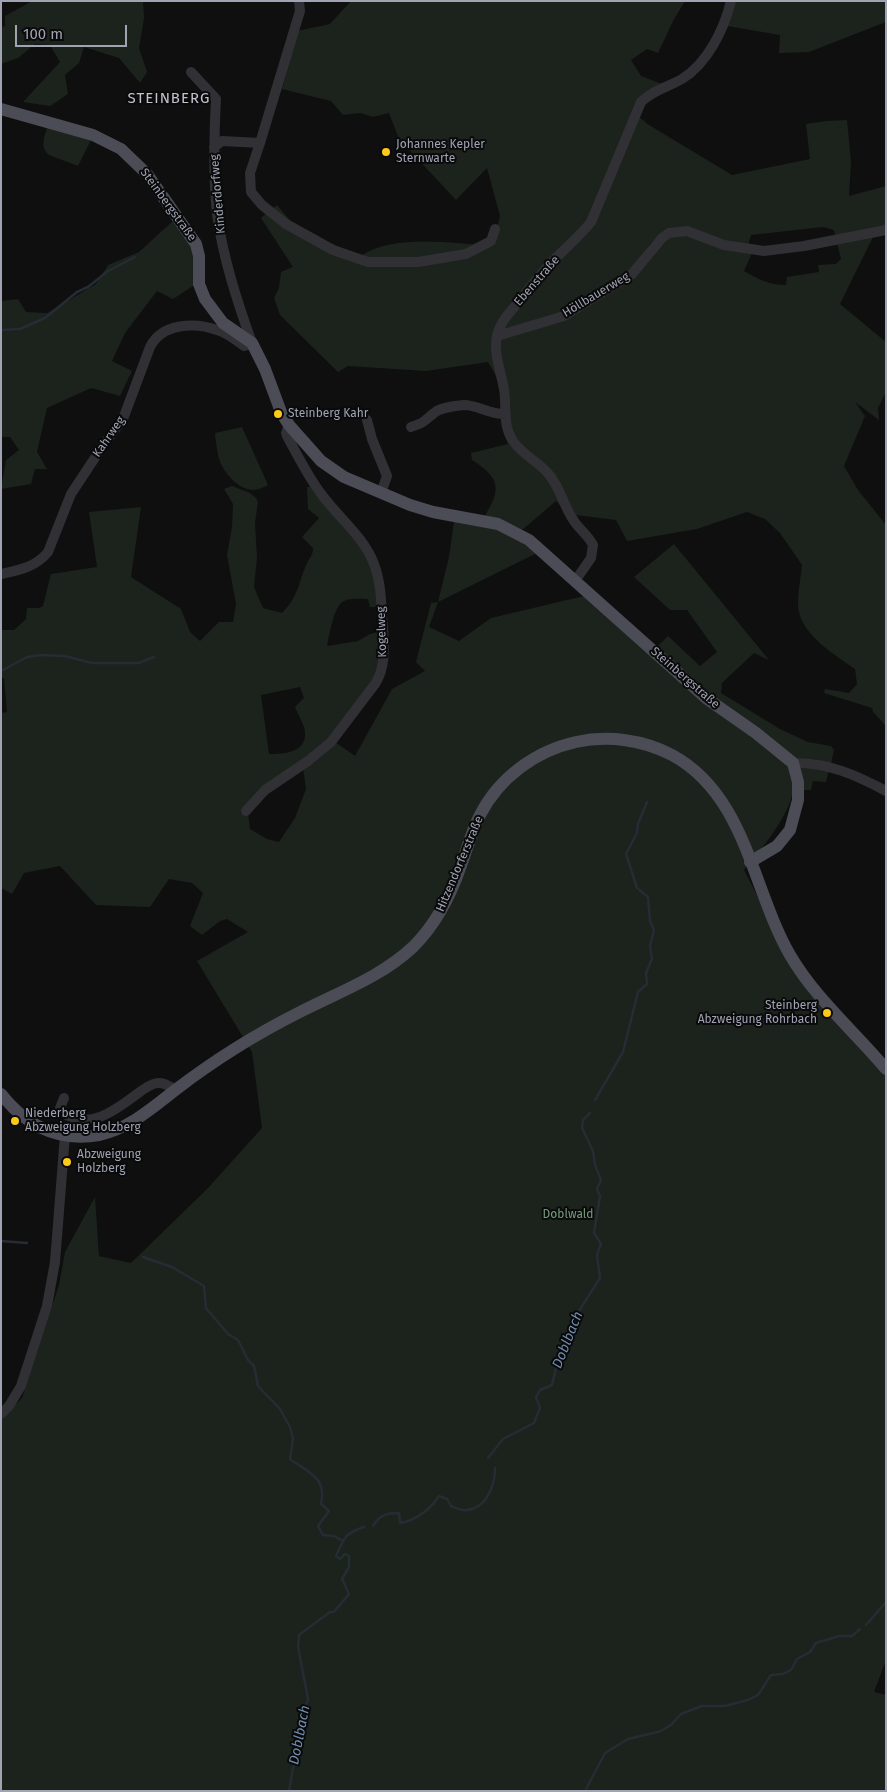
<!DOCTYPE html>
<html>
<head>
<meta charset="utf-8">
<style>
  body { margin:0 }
  #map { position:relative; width:887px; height:1792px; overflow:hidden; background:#0f0f10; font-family:"Fira Sans",sans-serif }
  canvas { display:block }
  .frame { position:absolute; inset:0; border:2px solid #9fa3b2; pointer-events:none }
  .scale { position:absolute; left:15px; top:25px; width:112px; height:22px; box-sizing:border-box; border:2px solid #9fa3b2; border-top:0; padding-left:6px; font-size:15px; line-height:18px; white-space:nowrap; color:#9fa3b2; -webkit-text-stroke:4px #0a0a0b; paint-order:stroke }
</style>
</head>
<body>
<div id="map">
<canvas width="887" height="1792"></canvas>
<div class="frame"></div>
<div class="scale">100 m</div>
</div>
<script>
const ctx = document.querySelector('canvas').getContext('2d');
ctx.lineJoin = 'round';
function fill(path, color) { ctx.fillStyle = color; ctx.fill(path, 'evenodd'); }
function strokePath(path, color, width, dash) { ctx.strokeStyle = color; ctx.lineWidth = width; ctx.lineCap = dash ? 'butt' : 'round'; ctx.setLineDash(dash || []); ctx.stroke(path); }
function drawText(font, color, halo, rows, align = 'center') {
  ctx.font = font + ' "Fira Sans",sans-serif'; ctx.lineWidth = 4; ctx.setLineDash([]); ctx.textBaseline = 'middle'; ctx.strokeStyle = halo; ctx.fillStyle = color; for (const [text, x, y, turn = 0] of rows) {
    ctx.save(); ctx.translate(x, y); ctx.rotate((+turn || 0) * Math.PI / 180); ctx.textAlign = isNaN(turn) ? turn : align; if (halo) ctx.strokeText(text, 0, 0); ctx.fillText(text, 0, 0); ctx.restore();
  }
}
fill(new Path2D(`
  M 32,1 L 143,1 L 144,18 L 139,48 L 147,72 L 140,83 L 119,58 L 84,47 L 79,63 L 65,75 L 68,94 L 50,106 L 23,102 L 60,62 L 50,45 L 35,44 L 18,58 L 1,64 L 1,27 L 5,26 L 5,16 Z
  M 351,1 L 685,1 L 673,21 L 658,53 L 647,49 L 631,60 L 641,76 L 662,84 L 641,97 L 633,112 L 649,125 L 732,175 L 810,159 L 806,124 L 826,121 L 847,120 L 851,162 L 849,196 L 886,186 L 886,227 L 836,239 L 834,230 L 823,227 L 751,235 L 748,245 C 736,244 725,242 714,238 C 707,236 702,232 696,230 C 679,224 661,231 650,244 C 643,253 639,261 637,272 C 647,263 653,248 664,240 C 684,225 700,240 718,246 C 729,249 741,252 752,253 L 744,271 C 758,279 769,285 786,285 L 787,277 L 819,272 L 818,265 L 836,264 L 841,259 L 837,243 L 857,238 L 873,237 L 840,304 L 886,342 L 886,392 L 878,408 L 879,420 L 855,402 L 865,416 L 844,466 L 858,490 L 886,525 L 886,726 L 873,712 L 872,708 L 824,693 L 825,689 L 849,693 L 857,684 L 855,669 C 836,656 804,636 799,612 C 796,600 801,578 802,565 L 780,533 L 765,519 L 747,512 L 697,529 L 627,541 L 616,520 L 568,514 L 556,501 L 522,530 L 498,520 L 484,517 C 502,489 500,478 472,460 L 471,453 L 508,444 L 500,383 L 488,362 L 426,371 L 348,366 L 338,372 L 280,315 L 274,298 L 279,288 L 281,272 L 293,267 L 261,218 L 277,205 L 294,225 L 311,235 L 361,256 C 396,233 453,244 493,246 L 500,216 L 487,168 L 456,200 L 399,139 L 389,113 L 373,117 L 360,113 L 343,115 L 331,101 L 282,89 L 297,31 L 330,24 Z
  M 733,1 L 886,1 L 886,22 L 809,52 L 779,53 L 780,35 L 727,26 Z
  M 47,128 L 92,138 L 78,166 L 49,155 C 40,148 44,137 47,128 Z
  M 174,220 L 191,240 L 196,284 L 173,299 L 157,291 L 125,333 L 112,361 L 132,371 L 120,396 L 91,388 L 47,408 L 37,452 L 47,469 L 35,469 L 31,484 L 1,489 L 6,460 L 19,450 L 10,437 L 1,437 L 1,301 L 18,299 L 26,312 L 47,313 L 96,284 L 108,265 L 139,252 Z
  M 242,427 L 268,485 C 264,487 258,490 253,490 C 240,490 226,475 221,464 C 217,454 216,443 215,433 Z
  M 232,486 L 250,493 L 256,498 L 258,502 L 255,523 L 257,558 L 254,587 L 263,608 L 282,613 C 299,596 298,583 307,563 C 310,557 313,555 313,548 L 302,537 L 319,518 L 308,509 L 307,487 L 312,487 L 368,554 L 379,601 L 376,607 L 370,607 L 368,599 C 361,599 350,598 344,601 C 334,605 329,636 327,646 L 358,641 L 370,634 L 381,631 L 380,668 L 337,732 L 240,813 L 248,813 L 250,829 L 267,839 L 279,842 L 295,818 L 306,789 L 303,767 L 335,742 L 355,756 L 392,689 L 425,671 L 416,662 L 431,603 L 438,602 L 449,557 L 454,521 L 508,532 L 537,553 L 438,602 L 429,627 L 459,641 L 491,618 L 584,596 L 789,764 C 791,770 794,777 794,783 C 793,813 762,848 744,870 L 792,963 L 886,1076 L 886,1660 L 874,1692 L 886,1695 L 886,1791 L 1,1791 L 1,1419 L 22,1398 L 59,1285 L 65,1252 L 95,1197 L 99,1256 L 131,1263 L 208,1188 L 262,1128 L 252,1052 L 197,961 L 248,932 L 227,919 L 220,921 L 202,935 L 190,926 L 203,893 L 192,883 L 169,879 L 150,907 L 96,905 L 60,866 L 24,873 L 12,894 L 1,888 L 1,713 L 7,712 L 4,678 L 1,678 L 1,630 L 14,630 L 26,619 L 27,608 L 39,608 L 43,606 L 51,574 L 97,567 L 89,512 L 141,507 L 131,577 L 181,609 L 190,632 L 200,641 L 219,622 L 233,622 L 236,604 L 227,555 L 232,527 L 233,504 L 224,489 ZM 300,687 L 304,698 L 295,707 C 298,715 305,725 305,733 C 306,753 283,754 269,754 L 261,695 Z
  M 674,544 L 769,660 L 754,653 L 722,683 L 721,693 L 780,729 L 808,742 L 831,746 L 834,750 L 831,764 L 815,759 L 792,758 L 723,707 L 655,649 L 668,636 L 700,666 L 717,652 L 687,610 L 670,610 L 634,577 Z
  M 800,768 L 829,769 L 826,782 L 813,781 L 811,790 L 802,790 Z`), '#1b231c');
strokePath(new Path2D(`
  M 1,330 L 20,329 L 45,318 L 77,292 L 88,287 L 108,271 L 135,257
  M 1,671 L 27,657 L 41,655 L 65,656 L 92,663 L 139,663 L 154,657
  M 595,1100 L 623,1052 L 638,992 L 647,984 L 646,973 L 652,959 L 650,946 L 654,930 L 650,921 L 648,897 L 637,888 L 626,854 L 637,833 L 638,824 L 647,802
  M 1,1241 L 27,1243
  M 143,1257 L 172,1267 L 204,1286 L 206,1308 L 228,1334 L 238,1340 L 248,1360 L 254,1366 L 258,1386 L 280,1409 L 290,1427 L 293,1438 L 290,1459 C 309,1473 327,1477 321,1504 L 329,1511 L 318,1526 L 323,1535 L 334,1536 L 343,1541
  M 488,1458 L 503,1439 L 534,1423 L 540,1408 L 536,1397 L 540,1390 L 552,1385 L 557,1363 L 571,1339 L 574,1319 L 600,1278 L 597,1255 L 601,1244 L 594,1233 L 600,1196 L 597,1189 L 601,1180 L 595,1165 L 593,1151 L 582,1128 L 583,1120 L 590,1113
  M 373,1526 C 380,1515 386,1513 399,1513 L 400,1523 C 415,1521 431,1509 439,1496 L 447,1499 L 451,1506 C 456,1508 462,1511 467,1510 C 487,1508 495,1485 495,1468
  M 866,1625 L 886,1602
  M 289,1791 L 293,1768 L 298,1757 L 301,1724 L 308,1699 L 298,1647 L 299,1635 L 330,1612 L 334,1612 L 349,1594 L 342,1579 L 349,1567 L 349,1556 L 345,1554 L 340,1559 L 336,1556 C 344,1538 345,1533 364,1527
  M 585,1791 L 605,1753 L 628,1739 L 661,1731 L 671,1725 L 681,1714 L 702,1706 L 725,1706 L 748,1700 L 758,1695 L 771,1675 L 783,1674 L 791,1670 L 797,1659 L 810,1652 L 816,1643 L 839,1636 L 852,1636 L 860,1629`), '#252c34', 2.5);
strokePath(new Path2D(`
  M 260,143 L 250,173 L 251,192 L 262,205 L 286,224 L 333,250 L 368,262 L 418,262 L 466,254 L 491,241 L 495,229
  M 214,147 L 222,141 L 260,143 L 300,11 L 299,1
  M 497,336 L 564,316 L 632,274 L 662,238 L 669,233 L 687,231 L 724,245 L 764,251 L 804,246 L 886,230
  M 367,420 L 372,439 L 387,476 L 381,493
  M 411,427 C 424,423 424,421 434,413 C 441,407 455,406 464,405 C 478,405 491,415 506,414
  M 1,574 C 19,570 36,567 48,552 L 71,494 L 104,444 L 123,419 L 150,347 C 162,323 195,322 217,330 C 227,333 236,340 244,346 L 252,343 C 237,301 223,258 217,214 C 213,176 214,137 216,99 L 191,72
  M 575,581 L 591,558 L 593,545 C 588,535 580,530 574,521 C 563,506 560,485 546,471 C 535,460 522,454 513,441 C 502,425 507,406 504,389 C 501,372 493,353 497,336 C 499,324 509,313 517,304 C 528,290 539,276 551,263 C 564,249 579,237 591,222 L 641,102 C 653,90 668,87 682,79 C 708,63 724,29 731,1
  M 793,763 C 827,762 856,775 886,791
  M 246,811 L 265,790 L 308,761 L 331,742 L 375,684 C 386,667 384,648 383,628 C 381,607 382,585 374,564 C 364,537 339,518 322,495 C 308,477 298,456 287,436 L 286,433 L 289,425
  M 64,1098 L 60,1108 L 62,1112 C 90,1133 119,1107 141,1091 C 146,1088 152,1083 158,1083 C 165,1082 170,1087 176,1090
  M 1,1414 L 9,1406 L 21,1386 L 47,1306 L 55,1262 L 65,1135`), '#303035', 10);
strokePath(new Path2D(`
  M 1,109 L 93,135 L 121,149 L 147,174 L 196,244 L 199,256 L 199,284 L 205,299 L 223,323 L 252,343 L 265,369 L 281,412 L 289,425 L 321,461 L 344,477 L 410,505 L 433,512 L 498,524 L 529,540 L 706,698 L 756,733 L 793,763 L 798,782 L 798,800 L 790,830 L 777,846 L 750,862
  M 1,1094 C 26,1126 58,1142 99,1135 C 128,1129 151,1109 174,1091 C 213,1061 256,1034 300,1012 C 339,992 381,977 413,947 C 435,925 450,897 460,868 C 467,850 471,832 480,815 C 499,778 535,751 576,742 C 608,735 644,740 672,755 C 746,795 752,889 790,955 C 815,998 854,1031 886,1069`), '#4b4c55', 12);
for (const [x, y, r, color] of [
  [386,152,5,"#fcc91b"],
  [278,414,5,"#fcc91b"],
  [827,1013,5,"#fcc91b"],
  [15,1121,5,"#fcc91b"],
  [67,1162,5,"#fcc91b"]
]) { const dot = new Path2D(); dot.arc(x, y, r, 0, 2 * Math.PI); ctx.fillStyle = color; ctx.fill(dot); strokePath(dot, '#0a0a0b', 2); }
drawText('12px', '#9fa3b2', '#0a0a0b', [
  ["Johannes Kepler",396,145],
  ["Sternwarte",396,159],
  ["Steinberg Kahr",288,414],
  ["Steinberg",817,1006,"right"],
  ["Abzweigung Rohrbach",817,1020,"right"],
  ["Niederberg",25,1114],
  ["Abzweigung Holzberg",25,1128],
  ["Abzweigung",77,1155],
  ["Holzberg",77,1169]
], 'left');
drawText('12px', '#9fa3b2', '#0a0a0b', [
  ["Kinderdorfweg",218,194,-95],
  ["Steinbergstraße",168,205,54],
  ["Ebenstraße",537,281,-49],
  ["Höllbauerweg",596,295,-31],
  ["Kahrweg",109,437,-55],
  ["Kogelweg",382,632,-92],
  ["Steinbergstraße",685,678,41],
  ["Hitzendorferstraße",460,864,-67]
]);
drawText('12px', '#749f7b', '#0a0a0b', [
  ["Doblwald",568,1215]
]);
drawText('italic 14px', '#728db0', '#0a0a0b', [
  ["Doblbach",568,1340,-68],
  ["Doblbach",300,1735,-79]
]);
ctx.letterSpacing = '1px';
drawText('15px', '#c0c2ce', '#0a0a0b', [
  ["STEINBERG",169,99]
]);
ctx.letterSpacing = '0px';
</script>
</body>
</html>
